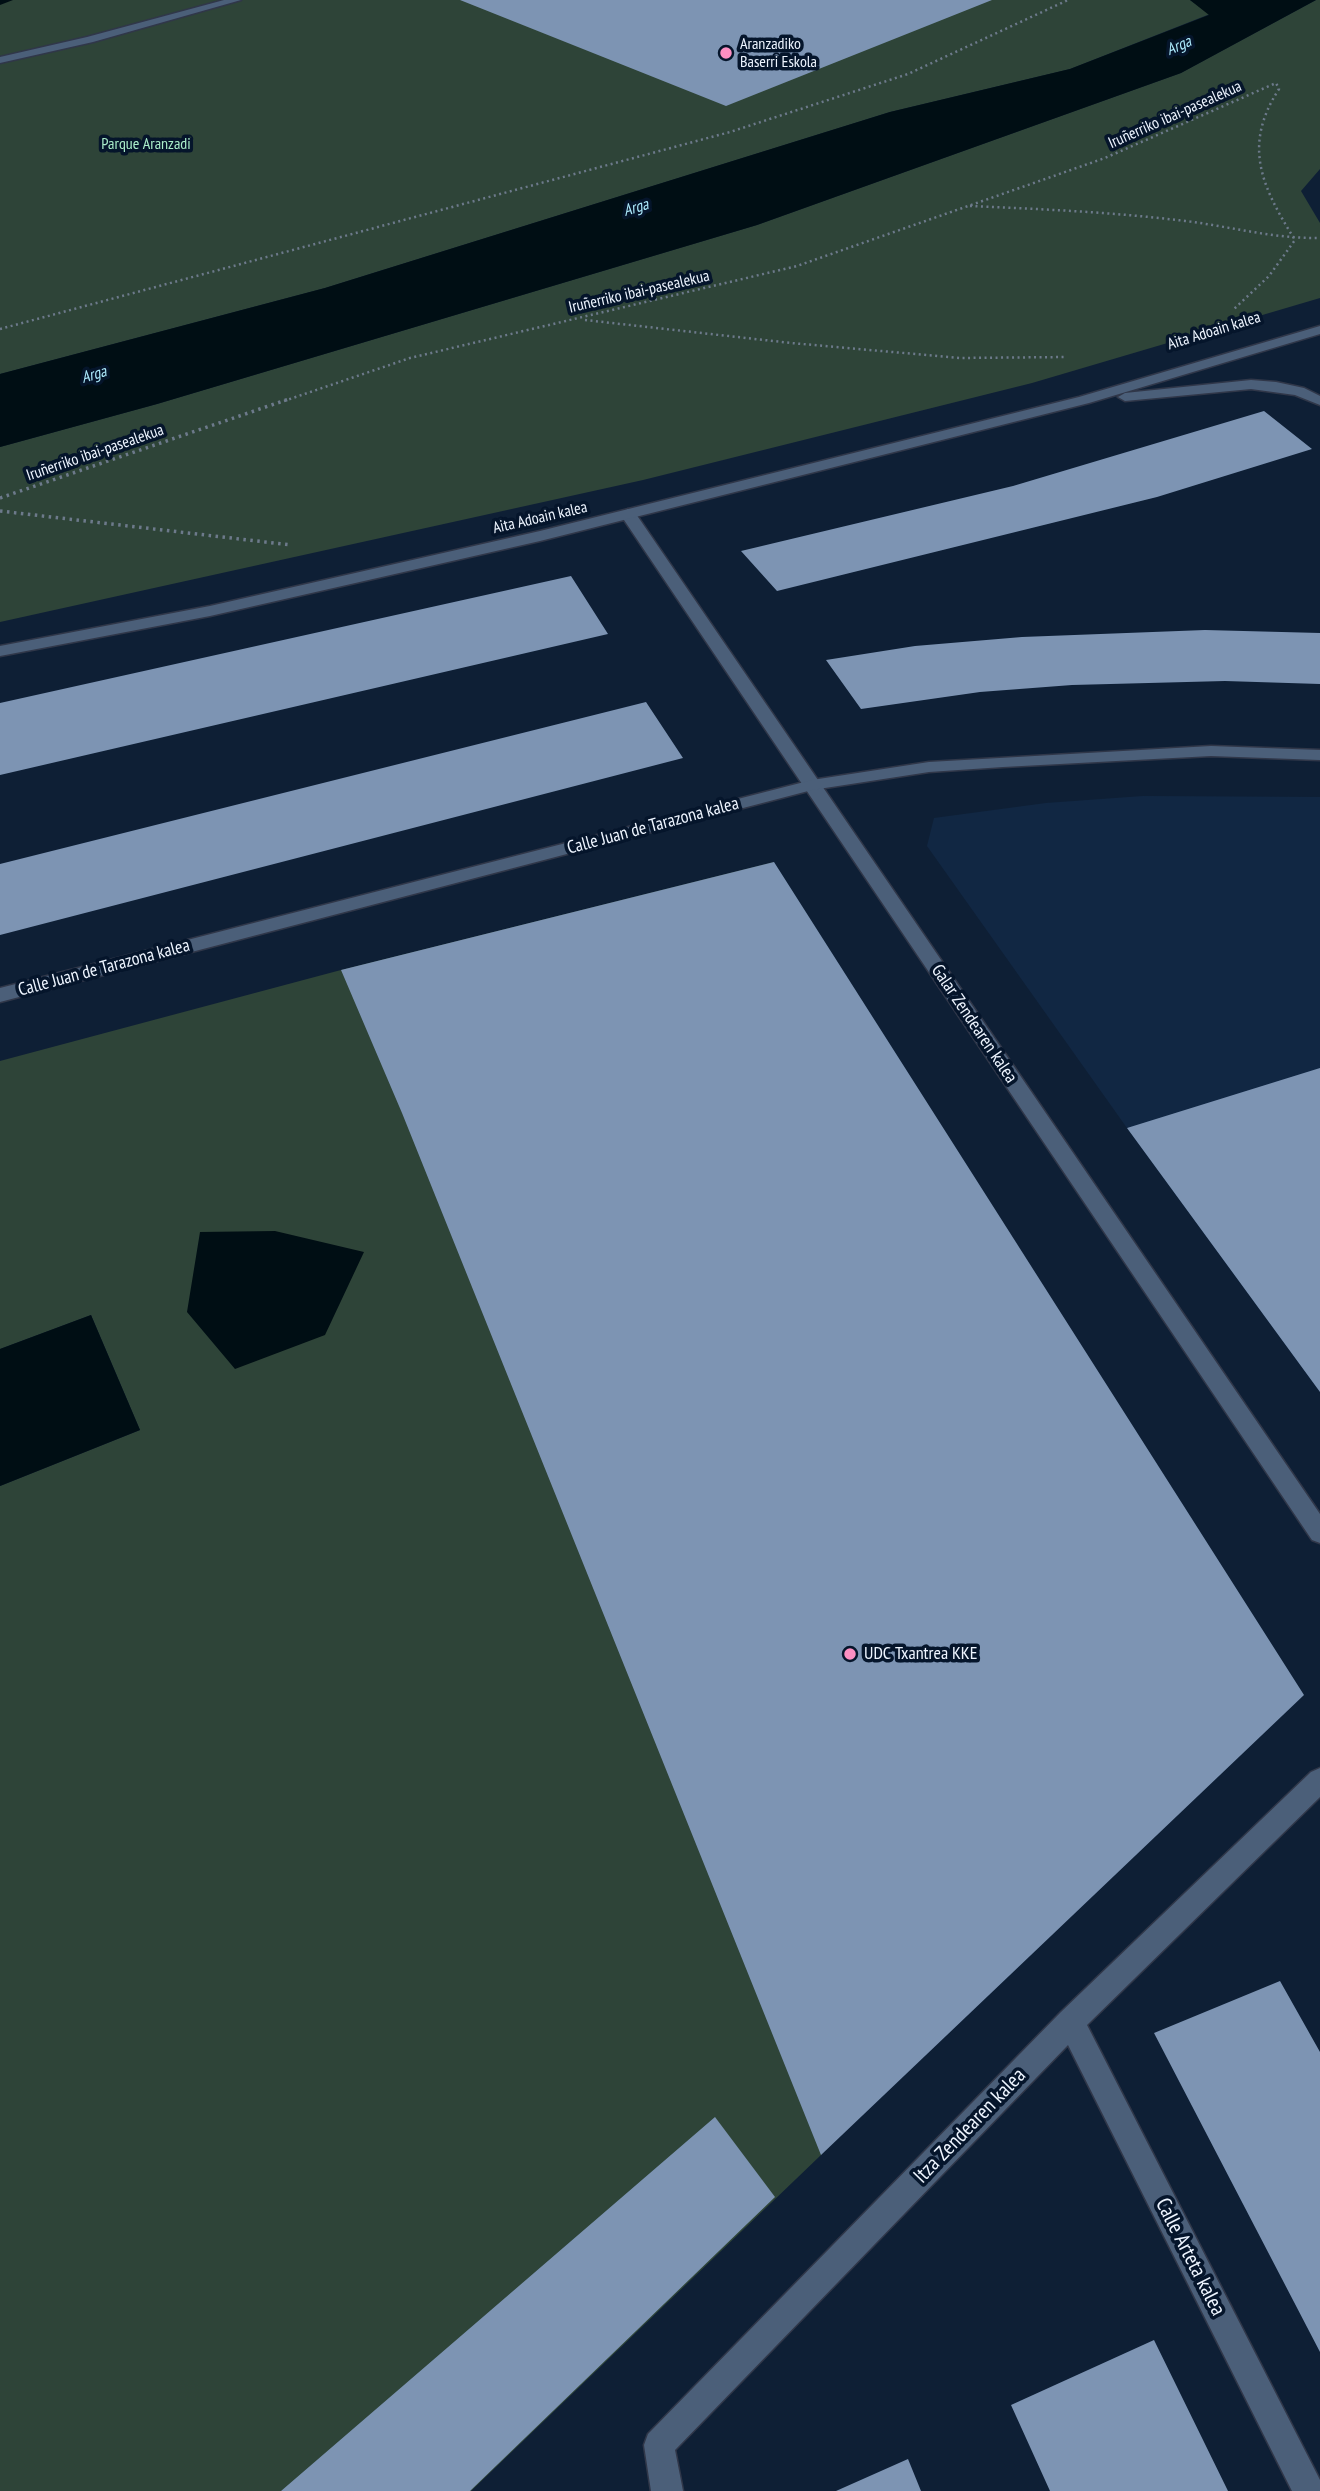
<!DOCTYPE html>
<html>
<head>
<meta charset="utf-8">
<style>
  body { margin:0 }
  canvas { display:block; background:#0e1f35 }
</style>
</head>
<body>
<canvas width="1320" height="2491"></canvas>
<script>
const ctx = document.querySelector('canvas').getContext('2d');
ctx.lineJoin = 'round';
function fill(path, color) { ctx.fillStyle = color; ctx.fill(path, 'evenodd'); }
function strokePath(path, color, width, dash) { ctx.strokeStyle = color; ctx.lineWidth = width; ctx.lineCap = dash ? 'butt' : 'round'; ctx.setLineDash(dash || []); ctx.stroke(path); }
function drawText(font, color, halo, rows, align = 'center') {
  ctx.font = font + ' "PT Sans Narrow",sans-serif'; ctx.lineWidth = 7; ctx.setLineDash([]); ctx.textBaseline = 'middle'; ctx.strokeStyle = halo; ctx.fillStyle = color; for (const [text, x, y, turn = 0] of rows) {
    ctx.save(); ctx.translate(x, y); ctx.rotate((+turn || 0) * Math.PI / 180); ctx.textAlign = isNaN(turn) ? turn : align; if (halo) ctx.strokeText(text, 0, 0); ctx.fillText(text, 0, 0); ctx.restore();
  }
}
fill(new Path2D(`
  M 1143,796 L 1320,797 L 1320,1392 L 1127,1128 L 927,846 L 934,818 L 1046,803 Z`), '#112743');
fill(new Path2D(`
  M 0,0 L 1190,0 L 1210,14 L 1070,69 L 890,112 L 325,288 L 0,374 Z
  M 1316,0 L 1320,0 L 1320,169 L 1301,191 L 1320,223 L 1320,298 L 1032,383 L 643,480 L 0,622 L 0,447 L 157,404 L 757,225 L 1181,73 Z
  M 774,862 L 821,2155 L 471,2491 L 0,2491 L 0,1486 L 140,1430 L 91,1315 L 0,1349 L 0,1061 L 341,970 Z`), '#2e4438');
fill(new Path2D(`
  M 1190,0 L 1316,0 L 1181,73 L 757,225 L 157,404 L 0,447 L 0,374 L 325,288 L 890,112 L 1070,69 L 1209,15 Z
  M 275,1231 L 364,1252 L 325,1335 L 235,1369 L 187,1312 L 200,1232 Z
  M 91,1315 L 140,1430 L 0,1486 L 0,1349 Z`), '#000e14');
fill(new Path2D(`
  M 0,0 L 13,0 L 0,5 Z`), '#000e14');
fill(new Path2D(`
  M 460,0 L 992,0 L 726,106 Z
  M 1264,411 L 1312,449 L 1157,497 L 777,591 L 741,551 L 1013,486 Z
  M 571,576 L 608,634 L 0,775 L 0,703 Z
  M 1205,630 L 1320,633 L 1320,684 L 1225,681 L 1072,685 L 980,692 L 861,709 L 826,660 L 915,646 L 1022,637 Z
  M 646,702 L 683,758 L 0,935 L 0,864 Z
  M 774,862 L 1304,1695 L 821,2155 L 402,1113 L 341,970 Z
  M 1320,1068 L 1320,1392 L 1127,1128 Z
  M 1280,1981 L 1320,2052 L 1320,2352 L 1154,2033 Z
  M 715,2117 L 775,2197 L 470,2491 L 281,2491 Z
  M 1154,2340 L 1228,2491 L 1050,2491 L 1011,2405 Z
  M 908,2459 L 921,2491 L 836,2491 Z`), '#7d94b3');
const minor = new Path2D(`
  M 224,0 L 241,0 L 93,42 L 0,63 L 0,57 L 87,37 Z
  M 628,509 L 636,514 L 1320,1514 L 1320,1543 L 1312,1540 L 620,514 Z
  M 1320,1768 L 1320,1797 L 1087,2025 L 1320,2480 L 1320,2491 L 1292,2491 L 1068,2045 L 675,2450 L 683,2491 L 651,2491 L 644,2445 L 648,2434 L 1061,2012 L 1311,1772 Z`);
const tertiary = new Path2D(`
  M 1320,326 L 1320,334 L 1089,403 L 540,541 L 210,616 L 0,656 L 0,646 L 210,606 L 540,531 L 1079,397 Z
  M 1251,380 L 1276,382 L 1304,388 L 1320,396 L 1320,405 L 1295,395 L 1251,389 L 1125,401 L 1118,397 L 1125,393 Z
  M 1211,746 L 1320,750 L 1320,760 L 1211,756 L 1003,767 L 929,772 L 812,790 L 0,1002 L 0,988 L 812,780 L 929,762 Z`);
strokePath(minor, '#303749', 3);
strokePath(tertiary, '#303749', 3);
strokePath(new Path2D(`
  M 970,206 C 1039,209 1109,212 1177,220 C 1225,225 1272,239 1320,238
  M 585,320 L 791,343 L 960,358 L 1067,357
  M 0,329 L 730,132 L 908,74 L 1068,0
  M 284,401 L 410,358 L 797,266 L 1105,158 L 1276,83 L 1279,89 C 1242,146 1262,187 1295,240 L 1269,276 L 1234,309`), '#6d7a8b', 2.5, [2, 3.5]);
strokePath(new Path2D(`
  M 0,498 L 289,399
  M 0,511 L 291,545`), '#6d7a8b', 3.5, [2.5, 4.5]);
fill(minor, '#4b5f79');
fill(tertiary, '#4b5f79');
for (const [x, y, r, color] of [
  [726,53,7,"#fc8fc2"],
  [850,1654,7,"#fc8fc2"]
]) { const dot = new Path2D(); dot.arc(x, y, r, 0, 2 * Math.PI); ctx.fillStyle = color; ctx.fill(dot); strokePath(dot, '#05152b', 2.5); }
drawText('16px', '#eef5ff', '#05152b', [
  ["Aranzadiko",740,44],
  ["Baserri Eskola",740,62]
], 'left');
drawText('italic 16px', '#ace9fb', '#05152b', [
  ["Arga",1179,46,-24],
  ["Arga",636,208,-17],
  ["Arga",94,375,-17]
]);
drawText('16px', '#eef5ff', '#05152b', [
  ["Iruñerriko ibai-pasealekua",1175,115,-24],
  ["Iruñerriko ibai-pasealekua",639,292,-13],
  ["Aita Adoain kalea",1214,331,-17],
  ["Iruñerriko ibai-pasealekua",95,453,-19],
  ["Aita Adoain kalea",540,518,-13]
]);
drawText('16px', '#a9ecc9', '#05152b', [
  ["Parque Aranzadi",146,144]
]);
drawText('18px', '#eef5ff', '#05152b', [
  ["Calle Juan de Tarazona kalea",653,826,-15],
  ["Calle Juan de Tarazona kalea",104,968,-15],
  ["Galar Zendearen kalea",974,1024,56]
]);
drawText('18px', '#eef5ff', '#05152b', [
  ["UDC Txantrea KKE",864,1654]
], 'left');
drawText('21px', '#eef5ff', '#05152b', [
  ["Itza Zendearen kalea",970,2126,-46],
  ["Calle Arteta kalea",1190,2257,63]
]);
</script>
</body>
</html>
